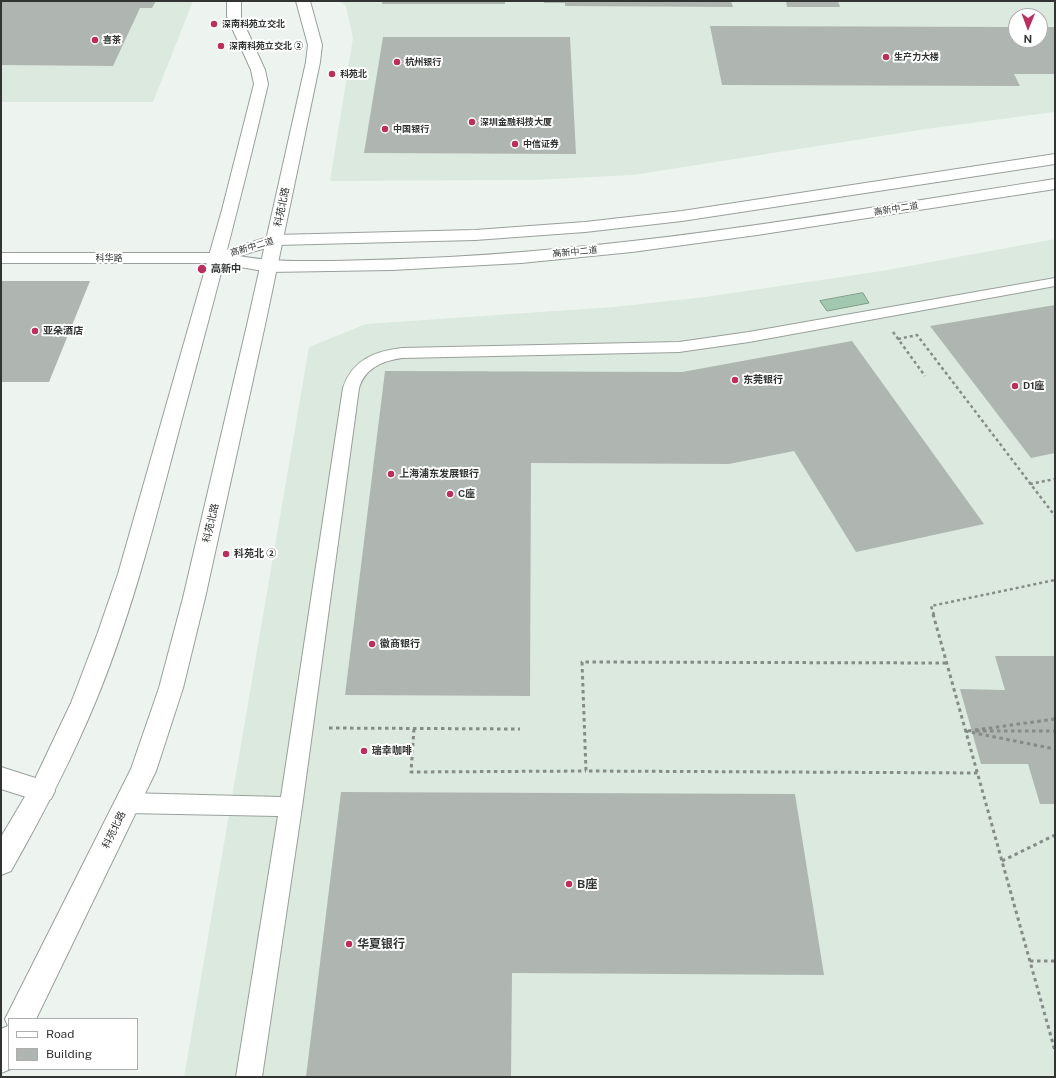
<!DOCTYPE html>
<html>
<head>
<meta charset="utf-8">
<style>
  body { margin:0 }
  #map { position:relative; width:1056px; height:1078px; overflow:hidden; background:#edf4ef; font-family:"Public Sans",sans-serif }
  canvas { display:block }
  .frame { position:absolute; inset:0; border:2px solid #313432; pointer-events:none }
  .legend { position:absolute; left:8px; top:1018px; width:130px; height:52px; box-sizing:border-box; background:#fff; border:1px solid #adaead; margin:0; padding:5px 7px; list-style:none; font-size:12px; color:#313432 }
  .legend li { display:flex; align-items:center; gap:8px; height:20px }
  .legend b { width:20px; border:1px solid #adaead }
  .north { position:absolute; left:1008px; top:8px; width:40px; height:40px; box-sizing:border-box; background:#fff; border:1px solid #adaead; border-radius:50%; rotate:181deg; font-size:11px; font-weight:700; line-height:16px; text-align:center; color:#313432 }
  .north::after { content:''; display:block; margin:auto; width:14px; height:18px; background:#bc2e5e; clip-path:polygon(50% 0,100% 100%,50% 72%,0 100%) }
</style>
</head>
<body>
<div id="map">
<canvas width="1056" height="1078"></canvas>
<div class="frame"></div>
<ul class="legend">
<li><b style="height:5px;background:#fff"></b>Road</li>
<li><b style="height:11px;background:#afb6b1"></b>Building</li>
</ul>
<div class="north">N</div>
</div>
<script>
const ctx = document.querySelector('canvas').getContext('2d');
ctx.lineJoin = 'round';
function fill(path, color) { ctx.fillStyle = color; ctx.fill(path, 'evenodd'); }
function strokePath(path, color, width, dash) { ctx.strokeStyle = color; ctx.lineWidth = width; ctx.lineCap = dash ? 'butt' : 'round'; ctx.setLineDash(dash || []); ctx.stroke(path); }
function drawText(font, color, halo, rows, align = 'center') {
  ctx.font = font + ' "Public Sans","Noto Sans SC",sans-serif'; ctx.lineWidth = 4; ctx.setLineDash([]); ctx.textBaseline = 'middle'; ctx.strokeStyle = halo; ctx.fillStyle = color; for (const [text, x, y, turn = 0] of rows) {
    ctx.save(); ctx.translate(x, y); ctx.rotate((+turn || 0) * Math.PI / 180); ctx.textAlign = isNaN(turn) ? turn : align; if (halo) ctx.strokeText(text, 0, 0); ctx.fillText(text, 0, 0); ctx.restore();
  }
}
fill(new Path2D(`
  M 1,1 L 193,1 L 153,102 L 1,102 Z
  M 338,1 L 1055,1 L 1055,112 L 926,129 L 633,175 L 533,180 L 330,181 L 353,38 L 346,6 ZM 1016,16 L 1040,16 L 1040,40 L 1016,40 Z
  M 1055,239 L 1055,1077 L 184,1077 L 309,347 L 366,324 L 613,307 L 705,297 L 882,271 Z`), '#dce9df');
const water = new Path2D(`
  M 863,293 L 869,303 L 827,311 L 820,301 Z`);
fill(water, '#a2c9af');
strokePath(water, '#809c8a', 1);
fill(new Path2D(`
  M 1,1 L 156,1 L 152,8 L 140,8 L 113,66 L 1,65 Z
  M 382,1 L 505,1 L 505,4 L 382,4 Z
  M 544,1 L 731,1 L 733,7 L 565,6 L 565,3 L 544,3 Z
  M 786,1 L 838,1 L 840,7 L 787,7 Z
  M 710,26 L 1016,27 L 1016,40 L 1040,40 L 1040,27 L 1055,27 L 1055,74 L 1014,74 L 1020,86 L 722,85 Z
  M 383,37 L 570,37 L 576,154 L 364,153 Z
  M 1,281 L 90,281 L 49,382 L 1,382 Z
  M 1055,305 L 1055,453 L 1031,458 L 930,326 Z
  M 852,341 L 984,524 L 856,552 L 794,451 L 729,464 L 531,463 L 530,696 L 345,695 L 385,371 L 682,372 Z
  M 995,656 L 1055,656 L 1055,804 L 1040,804 L 1028,764 L 981,764 L 960,689 L 1005,690 Z
  M 341,792 L 795,794 L 824,975 L 512,973 L 511,1077 L 306,1077 Z`), '#afb6b1');
const lane = new Path2D(`
  M 1055,278 L 1055,286 L 749,342 L 679,352 L 402,358 C 382,361 365,368 359,388 L 302,807 L 262,1077 L 236,1077 L 278,816 L 127,813 L 119,810 L 116,803 L 119,796 L 127,793 L 281,797 L 343,388 C 352,360 375,351 402,348 L 679,342 L 749,332 Z`);
const secondary = new Path2D(`
  M 1055,154 L 1055,164 L 682,221 L 585,232 L 475,240 L 276,245 L 239,256 C 272,262 300,261 333,261 C 372,260 410,259 449,257 C 653,246 854,210 1055,179 L 1055,189 L 757,235 L 632,252 L 521,263 L 392,270 L 269,272 L 217,263 L 1,263 L 1,253 L 216,253 L 275,235 L 475,230 L 585,222 L 682,211 Z
  M 1,767 L 51,783 L 55,791 L 51,799 L 42,802 L 1,789 Z`);
const primary = new Path2D(`
  M 227,1 L 241,1 L 241,17 L 265,70 L 268,84 C 243,191 215,297 186,404 C 159,504 135,607 95,703 C 71,761 42,816 11,871 L 1,875 L 1,837 L 33,783 L 71,703 L 97,635 L 118,574 L 222,210 L 254,84 L 251,70 L 227,17 Z
  M 296,1 L 310,1 L 322,45 L 320,62 L 265,325 L 205,598 L 183,688 L 156,771 L 36,1019 L 9,1019 L 9,1069 L 11,1069 L 1,1073 L 1,1029 L 8,1026 L 5,1019 L 131,769 L 159,688 L 183,598 L 247,325 L 306,62 L 308,45 Z`);
strokePath(lane, '#99a09b', 2);
strokePath(secondary, '#99a09b', 2);
strokePath(primary, '#99a09b', 2);
strokePath(new Path2D(`
  M 893,332 L 925,376
  M 898,339 L 917,335 L 1055,516
  M 1030,484 L 1055,479
  M 934,615 L 931,606 L 1055,580`), '#868b88', 2.5, [3, 3]);
strokePath(new Path2D(`
  M 933,614 L 1055,1051
  M 946,663 L 582,662 L 586,771 L 978,773
  M 329,728 L 520,729
  M 414,729 L 411,772 L 586,771
  M 965,731 L 1055,749
  M 968,731 L 1055,719
  M 976,731 L 1055,731
  M 1002,861 L 1055,835
  M 1030,961 L 1055,961`), '#868b88', 3, [3.5, 3.5]);
fill(lane, '#fff');
fill(secondary, '#fff');
fill(primary, '#fff');
for (const [x, y, r, color] of [
  [214,24,4,"#bc2e5e"],
  [95,40,4,"#bc2e5e"],
  [221,46,4,"#bc2e5e"],
  [886,57,4,"#bc2e5e"],
  [397,62,4,"#bc2e5e"],
  [332,74,4,"#bc2e5e"],
  [472,122,4,"#bc2e5e"],
  [385,129,4,"#bc2e5e"],
  [515,144,4,"#bc2e5e"],
  [202,269,5,"#bc2e5e"],
  [35,331,4,"#bc2e5e"],
  [735,380,4,"#bc2e5e"],
  [1015,386,4,"#bc2e5e"],
  [391,474,4,"#bc2e5e"],
  [450,494,4,"#bc2e5e"],
  [226,554,4,"#bc2e5e"],
  [372,644,4,"#bc2e5e"],
  [364,751,4,"#bc2e5e"],
  [569,884,4,"#bc2e5e"],
  [349,944,4,"#bc2e5e"]
]) { const dot = new Path2D(); dot.arc(x, y, r, 0, 2 * Math.PI); ctx.fillStyle = color; ctx.fill(dot); strokePath(dot, '#fff', 1.5); }
drawText('bold 9px', '#313432', '#fff', [
  ["深南科苑立交北",222,24],
  ["喜茶",103,40],
  ["深南科苑立交北 ②",229,46],
  ["生产力大楼",894,57],
  ["杭州银行",405,62],
  ["科苑北",340,74],
  ["深圳金融科技大厦",480,122],
  ["中国银行",393,129],
  ["中信证券",523,144]
], 'left');
drawText('9px', '#313432', '#fff', [
  ["高新中二道",896,209,-9],
  ["高新中二道",252,247,-16],
  ["高新中二道",575,252,-5],
  ["科华路",109,258]
]);
drawText('10px', '#313432', '#fff', [
  ["科苑北路",282,207,-78],
  ["科苑北路",211,523,-77],
  ["科苑北路",114,830,-64]
]);
drawText('bold 10px', '#313432', '#fff', [
  ["高新中",211,269],
  ["亚朵酒店",43,331],
  ["东莞银行",743,380],
  ["D1座",1023,386],
  ["上海浦东发展银行",399,474],
  ["C座",458,494],
  ["科苑北 ②",234,554],
  ["徽商银行",380,644],
  ["瑞幸咖啡",372,751]
], 'left');
drawText('bold 12px', '#313432', '#fff', [
  ["B座",577,884],
  ["华夏银行",357,944]
], 'left');
</script>
</body>
</html>
